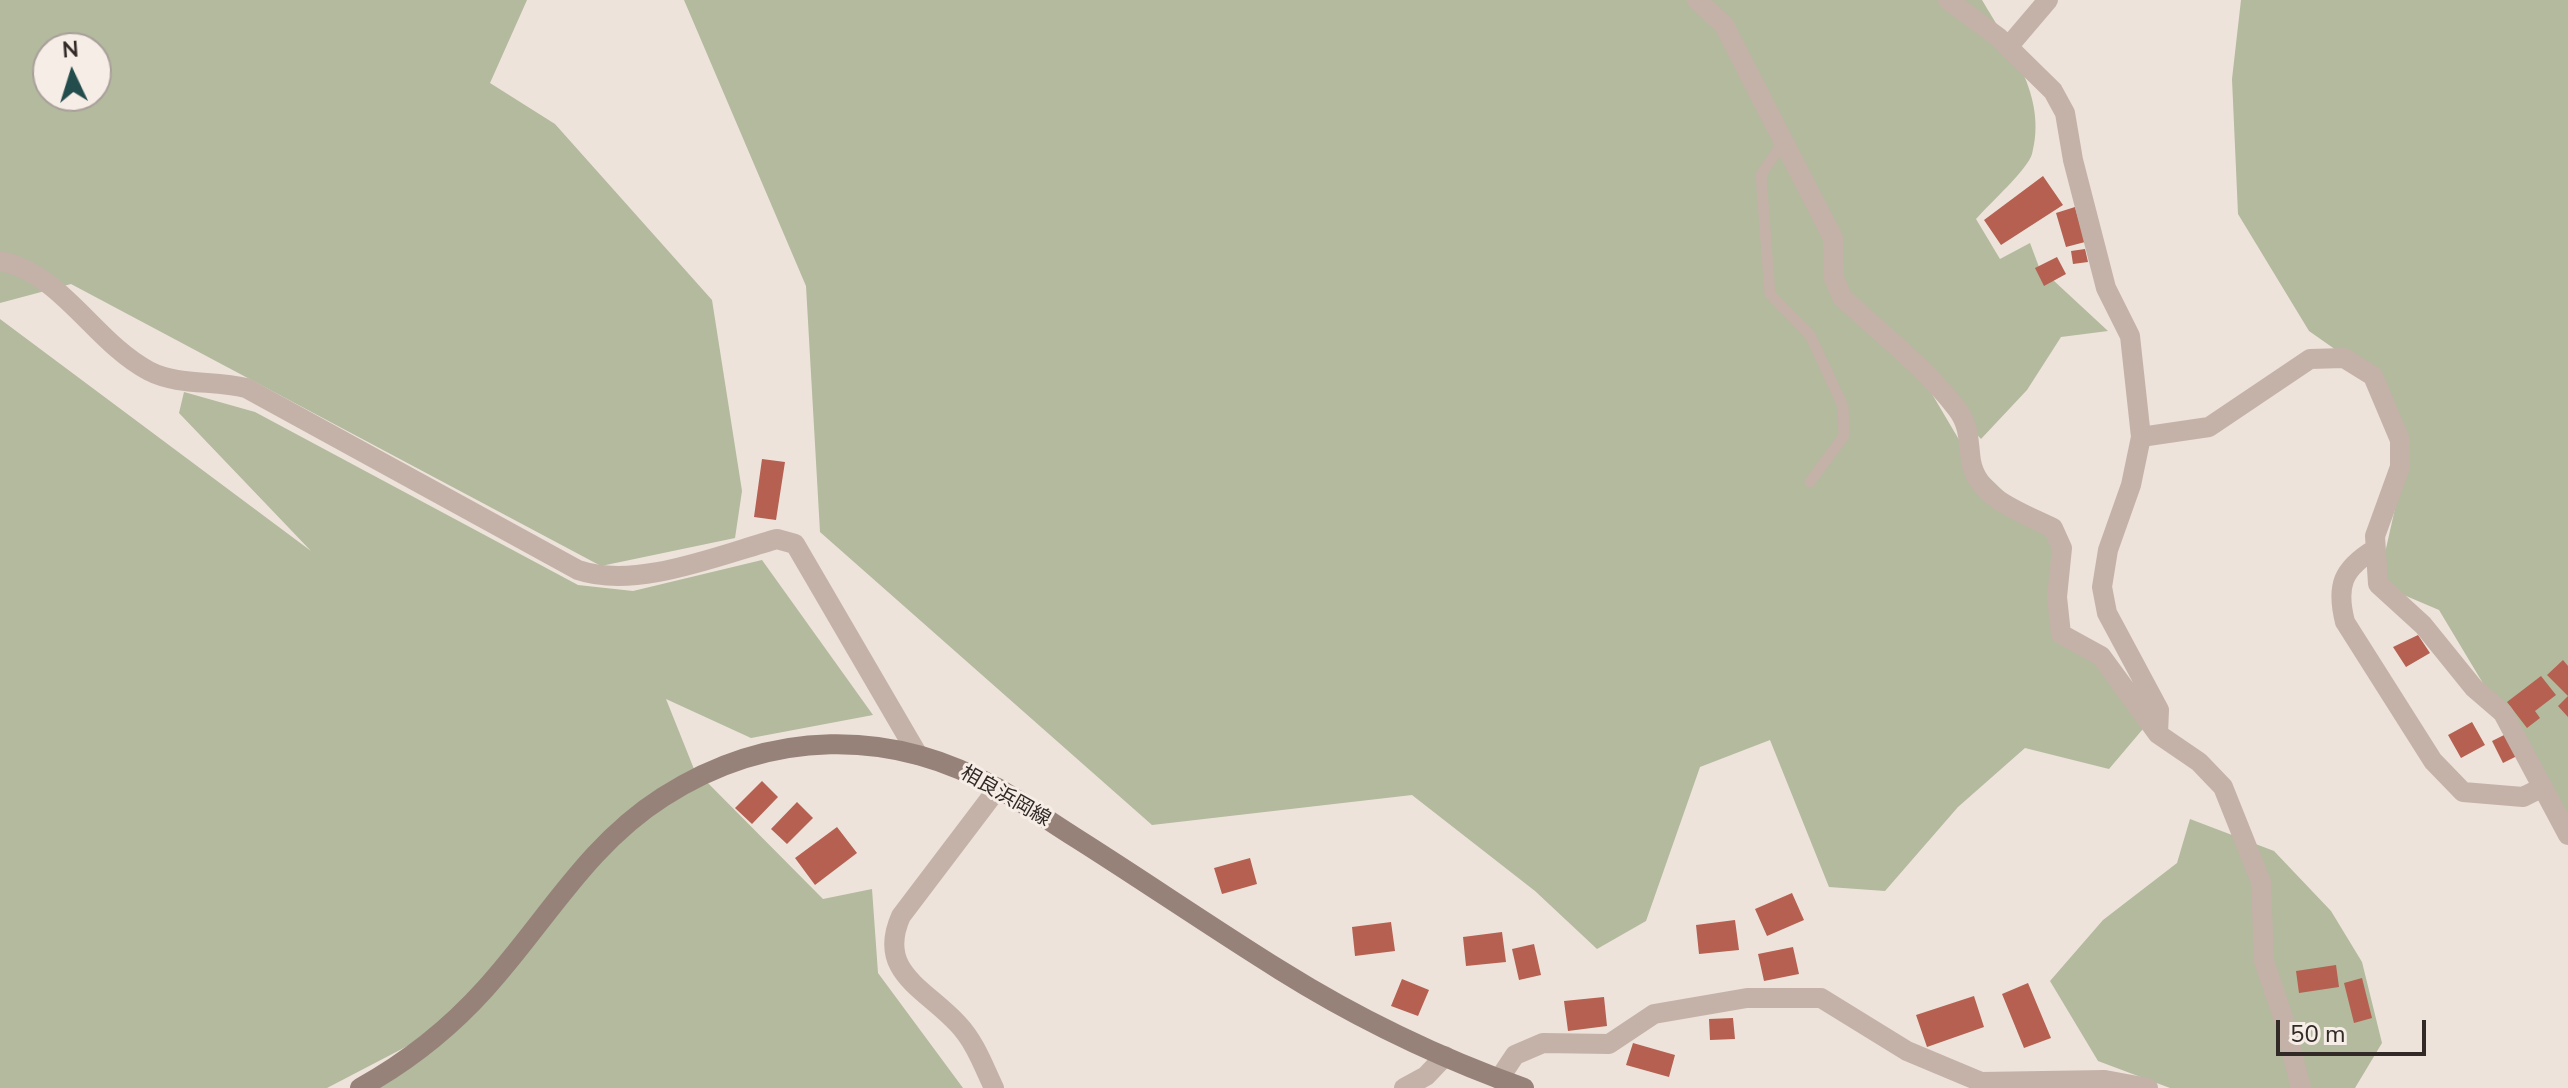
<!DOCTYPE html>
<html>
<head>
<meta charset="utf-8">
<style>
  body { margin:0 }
  #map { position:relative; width:2568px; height:1088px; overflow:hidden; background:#ede3da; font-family:"Nunito Sans",sans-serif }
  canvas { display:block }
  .north { position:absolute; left:32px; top:32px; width:80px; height:80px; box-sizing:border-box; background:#f6ede6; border:2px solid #a89f9a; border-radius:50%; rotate:356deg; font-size:22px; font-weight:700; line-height:32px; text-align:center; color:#322a27 }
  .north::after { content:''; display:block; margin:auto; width:28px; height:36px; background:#234d4c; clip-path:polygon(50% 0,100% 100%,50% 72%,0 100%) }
  .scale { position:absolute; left:2276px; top:1020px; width:150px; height:36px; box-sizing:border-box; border:4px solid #322a27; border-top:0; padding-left:10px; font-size:24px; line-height:28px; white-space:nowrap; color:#322a27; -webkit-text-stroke:6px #f6ede6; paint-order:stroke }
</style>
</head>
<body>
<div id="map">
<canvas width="2568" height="1088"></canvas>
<div class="north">N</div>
<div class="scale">50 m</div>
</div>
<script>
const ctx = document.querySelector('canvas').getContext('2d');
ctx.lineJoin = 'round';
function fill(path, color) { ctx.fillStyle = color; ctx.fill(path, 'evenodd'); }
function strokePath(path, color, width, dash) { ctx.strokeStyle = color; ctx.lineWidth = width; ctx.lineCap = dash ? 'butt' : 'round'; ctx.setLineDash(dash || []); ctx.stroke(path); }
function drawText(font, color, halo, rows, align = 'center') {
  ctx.font = font + ' "Nunito Sans","Noto Sans JP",sans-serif'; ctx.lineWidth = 6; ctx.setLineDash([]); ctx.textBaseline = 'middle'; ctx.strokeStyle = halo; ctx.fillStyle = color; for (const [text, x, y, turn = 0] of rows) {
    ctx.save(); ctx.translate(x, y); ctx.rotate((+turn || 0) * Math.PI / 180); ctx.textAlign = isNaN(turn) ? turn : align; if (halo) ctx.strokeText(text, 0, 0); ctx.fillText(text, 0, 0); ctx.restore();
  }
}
fill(new Path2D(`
  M 0,0 L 527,0 L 490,83 L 555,124 L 712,300 L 742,491 L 735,538 L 601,566 L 71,284 L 0,303 ZM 48,48 L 96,48 L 96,96 L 48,96 Z
  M 684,0 L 1982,0 C 2009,46 2048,97 2032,154 C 2028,169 1988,205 1976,219 L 2000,259 L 2030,243 L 2039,267 L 2108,331 L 2061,337 L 2027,390 L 1981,439 L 1919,372 L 1971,460 L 2062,548 L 2061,634 L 2159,710 L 2109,769 L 2025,748 L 1958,807 L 1885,891 L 1829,887 L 1770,740 L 1700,767 L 1646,921 L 1597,949 L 1535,891 L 1412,795 L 1152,825 L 820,532 L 806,286 Z
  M 2241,0 L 2568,0 L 2568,835 L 2529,760 L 2439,610 L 2378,584 L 2410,442 L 2373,376 L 2309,331 L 2238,214 L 2232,79 Z
  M 0,319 L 311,551 L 179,413 L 184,392 L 255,412 L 578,585 L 633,591 L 762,560 L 873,715 L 751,738 L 666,699 L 694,769 L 823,899 L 872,889 L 878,973 L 963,1088 L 350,1088 L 421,1039 L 327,1088 L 0,1088 Z
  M 2190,819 L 2274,851 L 2331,911 L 2362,962 L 2382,1043 L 2355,1088 L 2170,1088 L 2098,1061 L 2050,981 L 2103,920 L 2177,863 Z`), '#b3ba9d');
fill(new Path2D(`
  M 2043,176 L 2063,205 L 2001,245 L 1984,220 Z
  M 2075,207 L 2085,242 L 2066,247 L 2056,213 Z
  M 2085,249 L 2088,262 L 2073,264 L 2071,251 Z
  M 2057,257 L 2066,274 L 2044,286 L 2035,268 Z
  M 762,459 L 785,462 L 776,520 L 754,517 Z
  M 2418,635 L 2430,653 L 2406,667 L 2393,647 Z
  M 2563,660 L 2568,666 L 2568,717 L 2558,706 L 2568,696 L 2547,675 Z
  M 2541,676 L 2556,695 L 2535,711 L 2540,718 L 2527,728 L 2507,702 Z
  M 2472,722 L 2485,745 L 2461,758 L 2448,735 Z
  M 2506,734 L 2517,756 L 2503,763 L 2492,741 Z
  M 762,781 L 778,797 L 752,824 L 735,808 Z
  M 797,802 L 813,818 L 787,844 L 771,829 Z
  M 837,827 L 857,853 L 815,885 L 795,858 Z
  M 1250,858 L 1257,884 L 1222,894 L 1214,868 Z
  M 1792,893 L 1804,920 L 1767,936 L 1755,909 Z
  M 1735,920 L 1739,950 L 1699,954 L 1696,925 Z
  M 1391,922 L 1395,951 L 1355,956 L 1352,927 Z
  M 1502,932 L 1506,962 L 1466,966 L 1463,937 Z
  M 1534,944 L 1541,975 L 1519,980 L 1512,949 Z
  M 1793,947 L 1799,974 L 1764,981 L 1758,954 Z
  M 2336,965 L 2339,987 L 2299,993 L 2296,971 Z
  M 2362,978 L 2372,1018 L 2354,1023 L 2344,983 Z
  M 1402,979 L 1429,990 L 1418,1016 L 1391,1006 Z
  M 2028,983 L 2051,1038 L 2024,1048 L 2002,994 Z
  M 1974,996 L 1984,1027 L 1927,1047 L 1916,1015 Z
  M 1604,997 L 1607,1026 L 1568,1031 L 1564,1001 Z
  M 1733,1018 L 1735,1039 L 1710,1040 L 1709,1019 Z
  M 1633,1043 L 1675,1055 L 1669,1077 L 1626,1065 Z`), '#b56051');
strokePath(new Path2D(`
  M 1783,142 L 1761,175 L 1770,294 L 1810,335 L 1843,406 L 1844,436 L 1810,482`), '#c4b2a8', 11);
strokePath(new Path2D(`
  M 1697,0 L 1724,25 L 1833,238 L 1834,278 L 1842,297 C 1880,333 1925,367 1957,409 C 1970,426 1968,441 1971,461 C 1978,499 2021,512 2053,528 L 2062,548 L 2057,597 L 2061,634 L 2101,656 L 2158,734 L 2199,762 L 2223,787 L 2261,882 L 2264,961 L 2283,1017 L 2301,1088
  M 1948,0 L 1998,37 L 2053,91 L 2065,113 L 2073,160 L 2106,288 L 2130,336 L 2141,437 L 2131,485 L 2108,550 L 2102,587 L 2107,613 L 2159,710 L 2158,734
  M 2008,47 L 2048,0
  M 0,261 C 62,273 94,342 149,371 C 178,386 214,380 246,388 L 578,570 C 636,590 719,555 777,539 L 795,544 L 918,755
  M 2141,437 L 2209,427 L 2310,359 L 2344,358 L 2373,376 L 2400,440 L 2400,467 L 2375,536 L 2378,584 L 2423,625 L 2474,688 L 2503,713 L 2568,835
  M 2375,549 C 2342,569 2336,586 2345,622 L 2433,761 L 2463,792 L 2523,797 L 2543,787
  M 1499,1079 L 1515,1055 L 1543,1043 L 1609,1044 L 1654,1014 L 1747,998 L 1821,998 L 1907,1051 L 1981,1082 L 2105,1080 L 2148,1088
  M 994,1088 C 983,1065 975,1042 958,1024 C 925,988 876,972 901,916 L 998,788
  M 1404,1088 L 1426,1076 L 1445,1056`), '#c4b2a8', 20);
strokePath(new Path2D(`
  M 360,1088 C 407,1062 449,1029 485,989 C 545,923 586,846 663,797 C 769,729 891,727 999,789 C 1026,804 1050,822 1076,838 C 1144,881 1211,927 1280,970 C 1355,1017 1440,1058 1524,1088`), '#97827a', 20);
drawText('20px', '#322a27', '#f6ede6', [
  ["相良浜岡線",1005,797,30]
]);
</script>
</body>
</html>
